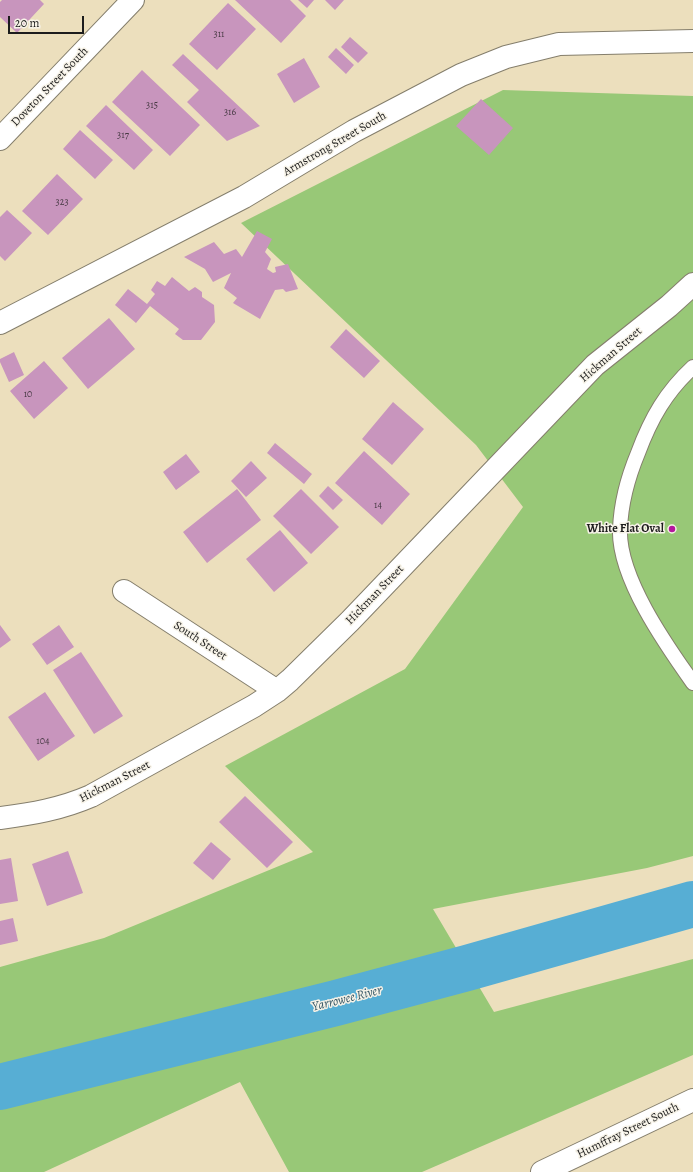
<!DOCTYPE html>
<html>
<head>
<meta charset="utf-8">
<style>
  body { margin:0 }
  #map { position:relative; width:693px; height:1172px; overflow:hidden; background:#ecdfbd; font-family:Alegreya,serif }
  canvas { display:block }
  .scale { position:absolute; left:8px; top:16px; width:76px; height:18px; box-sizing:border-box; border:2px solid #1c1c1c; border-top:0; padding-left:5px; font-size:12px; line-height:14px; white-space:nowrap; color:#1c1c1c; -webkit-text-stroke:3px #f7f3e8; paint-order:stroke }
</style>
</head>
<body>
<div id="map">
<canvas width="693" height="1172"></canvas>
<div class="scale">20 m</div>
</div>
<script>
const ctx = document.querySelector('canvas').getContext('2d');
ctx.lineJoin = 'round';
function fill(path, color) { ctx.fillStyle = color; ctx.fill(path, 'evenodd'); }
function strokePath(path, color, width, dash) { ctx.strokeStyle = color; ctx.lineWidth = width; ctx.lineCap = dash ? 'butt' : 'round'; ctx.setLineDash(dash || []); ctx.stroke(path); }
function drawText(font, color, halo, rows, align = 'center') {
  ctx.font = font + ' Alegreya,serif'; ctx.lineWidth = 3; ctx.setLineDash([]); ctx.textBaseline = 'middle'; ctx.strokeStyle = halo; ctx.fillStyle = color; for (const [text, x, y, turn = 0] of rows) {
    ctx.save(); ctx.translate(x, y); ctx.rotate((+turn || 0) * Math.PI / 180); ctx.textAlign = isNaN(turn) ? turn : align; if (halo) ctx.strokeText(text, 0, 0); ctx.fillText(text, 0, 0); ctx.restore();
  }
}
fill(new Path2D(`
  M 503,90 L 693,96 L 693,856 L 647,868 L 433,909 L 494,1012 L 693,959 L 693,1055 L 422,1172 L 289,1172 L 240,1082 L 44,1172 L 0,1172 L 0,967 L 104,938 L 313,852 L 225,766 L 405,669 L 523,507 L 476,445 L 241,223 Z`), '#98c877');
strokePath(new Path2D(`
  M 0,1087 L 336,1003 L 467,968 L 693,904`), '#57aed4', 46);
fill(new Path2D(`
  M 2,0 L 40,0 L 44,4 L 17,33 L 0,17 L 0,2 Z
  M 235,0 L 290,0 L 306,16 L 281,43 Z
  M 298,0 L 314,0 L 307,8 Z
  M 325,0 L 344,0 L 335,10 Z
  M 228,3 L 256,29 L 217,70 L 189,44 Z
  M 350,37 L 368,53 L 358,63 L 341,47 Z
  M 336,48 L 354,65 L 346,74 L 328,57 Z
  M 183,54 L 260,126 L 227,141 L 187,102 L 199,90 L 172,65 Z
  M 304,58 L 320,87 L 294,103 L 277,74 Z
  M 142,70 L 200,125 L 170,156 L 112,102 Z
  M 481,99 L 513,128 L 489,155 L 456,126 Z
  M 106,105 L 153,150 L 134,170 L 86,126 Z
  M 80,130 L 113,160 L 95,179 L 63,149 Z
  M 57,174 L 83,199 L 48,235 L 22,211 Z
  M 7,210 L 32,233 L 5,261 L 0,256 L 0,217 Z
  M 257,231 L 272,239 L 265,252 L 271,259 L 267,269 L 273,273 L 276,272 L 275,267 L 288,264 L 298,289 L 286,292 L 283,289 L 275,290 L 260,319 L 233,303 L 237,298 L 224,288 L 231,273 L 213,282 L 205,269 L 184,257 L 214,242 L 224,254 L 236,249 L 242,257 Z
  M 172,277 L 189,291 L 195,287 L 202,292 L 202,297 L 214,305 L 215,322 L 201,340 L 183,340 L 175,334 L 179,329 L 150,306 L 136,323 L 115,305 L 128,289 L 147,304 L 155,294 L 151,290 L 157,281 L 165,286 Z
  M 109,318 L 135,349 L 88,389 L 62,358 Z
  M 346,329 L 380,361 L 364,378 L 330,347 Z
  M 14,352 L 24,375 L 9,382 L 0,362 L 0,359 Z
  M 44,361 L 68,388 L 34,419 L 10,391 Z
  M 393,402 L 424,429 L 392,465 L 362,439 Z
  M 275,443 L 312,474 L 304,484 L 267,453 Z
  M 364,451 L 410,494 L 382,525 L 335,483 Z
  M 186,454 L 200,472 L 176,490 L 163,472 Z
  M 251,461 L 267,478 L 246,497 L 231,481 Z
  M 328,486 L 343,500 L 333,510 L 319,496 Z
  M 237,489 L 261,520 L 207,563 L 183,532 Z
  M 301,489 L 339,527 L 311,554 L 273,516 Z
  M 280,530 L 308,563 L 274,592 L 246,559 Z
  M 0,625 L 11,640 L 0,648 Z
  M 59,625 L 74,647 L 47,665 L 32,644 Z
  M 81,652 L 123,716 L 94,734 L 53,670 Z
  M 45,692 L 75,736 L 38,761 L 8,717 Z
  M 245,796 L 293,842 L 267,868 L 219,822 Z
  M 211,842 L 231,859 L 213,880 L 193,863 Z
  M 68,851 L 83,893 L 47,906 L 32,864 Z
  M 11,858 L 18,901 L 0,904 L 0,860 Z
  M 13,918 L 18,941 L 0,945 L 0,921 Z`), '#c895bd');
const lane = new Path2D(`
  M 693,367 C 666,392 651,418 638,453 C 628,477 621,503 620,529 C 618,577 666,645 693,683`);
const street = new Path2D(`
  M 0,139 L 133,0
  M 0,323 L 244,197 L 354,131 L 461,75 L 506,57 L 559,44 L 693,41
  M 124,591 L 277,691
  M 0,818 C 32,814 61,809 91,796 L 254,706 L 277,691 L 290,680 L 350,621 L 595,365 L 669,306 L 693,284
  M 542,1172 L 693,1100`);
strokePath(lane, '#847e6c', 16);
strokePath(street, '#847e6c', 24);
strokePath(lane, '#fff', 14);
strokePath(street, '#fff', 22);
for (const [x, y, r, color] of [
  [672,529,4,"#b5179e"]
]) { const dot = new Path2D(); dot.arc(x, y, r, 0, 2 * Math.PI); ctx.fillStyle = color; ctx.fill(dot); strokePath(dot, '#f7f3e8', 1.5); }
drawText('10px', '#473a44', null, [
  ["311",219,35],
  ["315",152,106],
  ["316",230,113],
  ["317",123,136],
  ["323",62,203],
  ["10",28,395],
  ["14",378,506],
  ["104",43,742]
]);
drawText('12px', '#1c1c1c', '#f7f3e8', [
  ["Doveton Street South",50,87,-46],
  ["Armstrong Street South",335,144,-30],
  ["Hickman Street",611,355,-41],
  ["Hickman Street",375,595,-46],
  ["South Street",200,641,33],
  ["Hickman Street",115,782,-27],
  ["Humffray Street South",628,1131,-26]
]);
drawText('bold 12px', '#1c1c1c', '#f7f3e8', [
  ["White Flat Oval",664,529]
], 'right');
drawText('italic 13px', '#345666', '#f7f3e8', [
  ["Yarrowee River",347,999,-14]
]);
</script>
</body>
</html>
